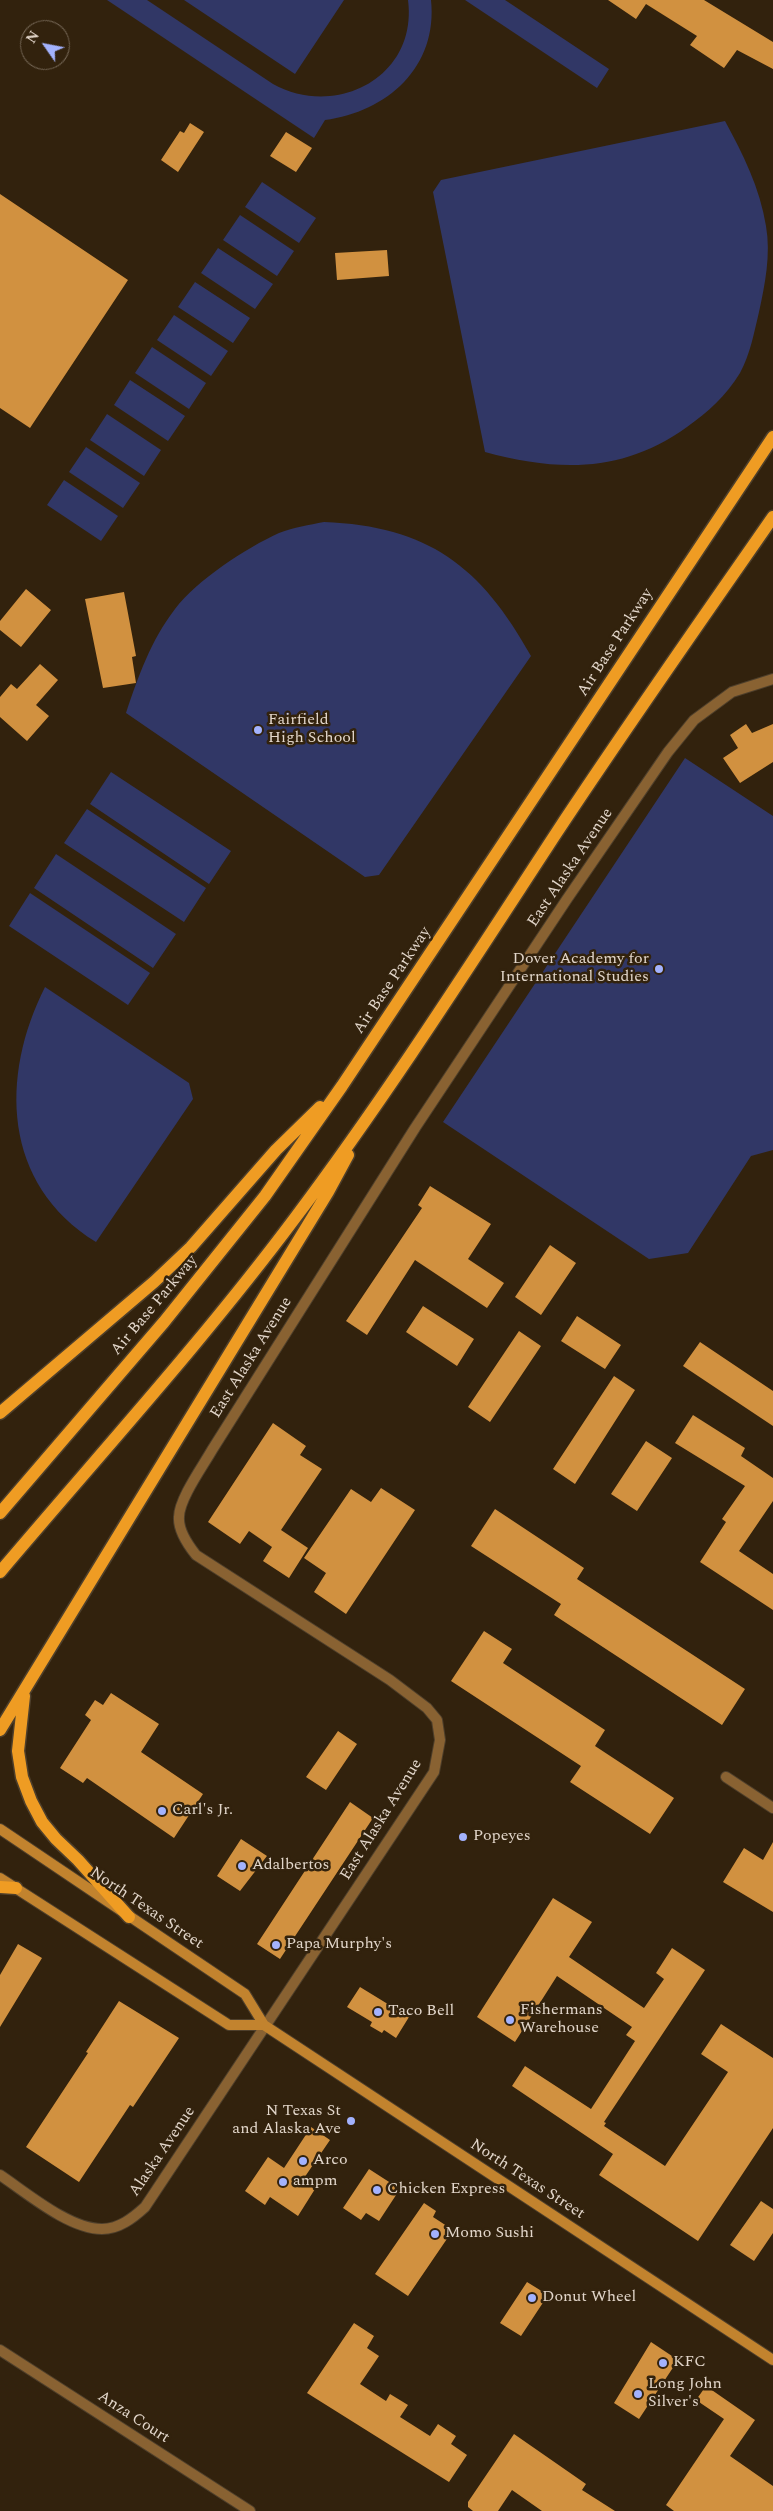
<!DOCTYPE html>
<html>
<head>
<meta charset="utf-8">
<style>
  body { margin:0 }
  #map { position:relative; width:773px; height:2511px; overflow:hidden; background:#32220d; font-family:Spectral,serif }
  canvas { display:block }
  .north { position:absolute; left:20px; top:20px; width:50px; height:50px; box-sizing:border-box; background:#32220d; border:1px solid #786a59; border-radius:50%; rotate:303deg; font-size:14px; font-weight:700; line-height:20px; text-align:center; color:#e2d6ca }
  .north::after { content:''; display:block; margin:auto; width:18px; height:22px; background:#a3b2fd; clip-path:polygon(50% 0,100% 100%,50% 72%,0 100%) }
</style>
</head>
<body>
<div id="map">
<canvas width="773" height="2511"></canvas>
<div class="north">N</div>
</div>
<script>
const ctx = document.querySelector('canvas').getContext('2d');
ctx.lineJoin = 'round';
function fill(path, color) { ctx.fillStyle = color; ctx.fill(path, 'evenodd'); }
function strokePath(path, color, width, dash) { ctx.strokeStyle = color; ctx.lineWidth = width; ctx.lineCap = dash ? 'butt' : 'round'; ctx.setLineDash(dash || []); ctx.stroke(path); }
function drawText(font, color, halo, rows, align = 'center') {
  ctx.font = font + ' Spectral,serif'; ctx.lineWidth = 5; ctx.setLineDash([]); ctx.textBaseline = 'middle'; ctx.strokeStyle = halo; ctx.fillStyle = color; for (const [text, x, y, turn = 0] of rows) {
    ctx.save(); ctx.translate(x, y); ctx.rotate((+turn || 0) * Math.PI / 180); ctx.textAlign = isNaN(turn) ? turn : align; if (halo) ctx.strokeText(text, 0, 0); ctx.fillText(text, 0, 0); ctx.restore();
  }
}
fill(new Path2D(`
  M 107,0 L 147,0 L 273,84 C 336,119 418,77 408,0 L 431,0 C 438,67 387,112 325,120 L 314,138 Z
  M 184,0 L 344,0 L 295,74 Z
  M 465,0 L 505,0 L 609,69 L 597,88 Z
  M 725,121 C 743,154 760,188 766,226 C 771,254 765,285 759,312 C 754,333 750,355 740,373 C 726,396 708,412 687,427 C 623,473 559,472 485,452 L 433,192 L 441,180 Z
  M 262,182 L 316,218 L 299,243 L 245,207 Z
  M 240,215 L 294,251 L 277,276 L 223,240 Z
  M 218,248 L 273,284 L 255,309 L 201,273 Z
  M 195,282 L 250,318 L 233,343 L 178,307 Z
  M 174,315 L 228,351 L 211,376 L 157,340 Z
  M 152,347 L 206,383 L 189,409 L 135,373 Z
  M 130,380 L 185,416 L 168,441 L 114,405 Z
  M 107,414 L 161,450 L 144,476 L 90,440 Z
  M 86,447 L 140,483 L 123,508 L 69,472 Z
  M 64,480 L 118,516 L 101,541 L 47,505 Z
  M 324,522 C 428,526 481,566 531,656 L 379,875 L 365,877 L 126,713 C 138,677 151,640 175,609 C 197,580 246,548 279,533 C 294,527 309,525 324,522 Z
  M 685,758 L 773,816 L 773,1150 L 751,1156 L 688,1253 L 649,1259 L 443,1122 Z
  M 111,772 L 231,851 L 209,884 L 90,804 Z
  M 87,809 L 206,888 L 184,922 L 64,843 Z
  M 56,854 L 176,934 L 153,968 L 34,888 Z
  M 30,893 L 150,973 L 128,1005 L 9,926 Z
  M 45,987 L 189,1083 L 193,1099 L 96,1242 C 2,1184 0,1076 45,987 Z`), '#313766');
fill(new Path2D(`
  M 608,0 L 704,0 L 773,42 L 773,69 L 737,50 L 724,68 L 690,45 L 697,36 L 646,4 L 636,19 Z
  M 190,123 L 204,132 L 178,172 L 161,160 L 180,131 L 184,133 Z
  M 286,132 L 312,148 L 296,172 L 270,156 Z
  M 0,194 L 128,280 L 30,428 L 0,408 Z
  M 387,250 L 389,276 L 337,280 L 335,253 Z
  M 26,589 L 51,610 L 21,647 L 0,630 L 0,621 Z
  M 124,592 L 136,656 L 132,657 L 136,683 L 103,688 L 85,599 Z
  M 40,664 L 58,680 L 36,705 L 49,716 L 27,741 L 0,717 L 0,697 L 11,684 L 17,689 Z
  M 746,724 L 752,733 L 773,724 L 773,762 L 740,783 L 723,758 L 738,748 L 730,735 Z
  M 430,1186 L 491,1224 L 468,1259 L 504,1283 L 487,1308 L 415,1260 L 367,1335 L 346,1321 L 422,1208 L 418,1205 Z
  M 550,1245 L 576,1263 L 541,1315 L 515,1297 Z
  M 423,1306 L 474,1339 L 457,1366 L 406,1332 Z
  M 577,1316 L 621,1345 L 605,1369 L 561,1341 Z
  M 519,1331 L 541,1346 L 490,1422 L 468,1407 Z
  M 700,1342 L 773,1391 L 773,1426 L 683,1366 Z
  M 614,1376 L 635,1390 L 575,1484 L 553,1469 Z
  M 693,1415 L 745,1448 L 741,1456 L 773,1478 L 773,1501 L 739,1551 L 773,1574 L 773,1610 L 700,1562 L 726,1522 L 722,1519 L 745,1486 L 675,1443 Z
  M 273,1423 L 306,1446 L 300,1455 L 322,1469 L 281,1530 L 308,1548 L 289,1578 L 263,1561 L 272,1547 L 249,1531 L 240,1544 L 208,1522 Z
  M 646,1441 L 672,1458 L 637,1511 L 611,1494 Z
  M 381,1488 L 415,1510 L 346,1614 L 314,1592 L 326,1573 L 304,1558 L 351,1489 L 371,1502 Z
  M 495,1509 L 584,1568 L 577,1579 L 745,1689 L 722,1725 L 554,1615 L 561,1604 L 471,1546 Z
  M 484,1631 L 512,1649 L 503,1663 L 605,1730 L 595,1746 L 674,1798 L 650,1834 L 570,1782 L 581,1766 L 451,1681 Z
  M 111,1693 L 159,1724 L 141,1752 L 203,1794 L 174,1838 L 87,1778 L 83,1783 L 60,1768 L 91,1720 L 85,1715 L 95,1700 L 103,1705 Z
  M 338,1731 L 357,1744 L 326,1790 L 306,1777 Z
  M 350,1802 L 373,1818 L 280,1959 L 257,1944 Z
  M 241,1839 L 267,1856 L 240,1891 L 217,1876 Z
  M 773,1842 L 773,1912 L 723,1882 L 744,1848 L 763,1860 Z
  M 553,1898 L 592,1922 L 569,1957 L 644,2008 L 664,1979 L 656,1973 L 672,1948 L 705,1970 L 604,2122 L 606,2123 L 604,2126 L 665,2166 L 728,2072 L 701,2054 L 721,2024 L 773,2058 L 773,2128 L 698,2241 L 599,2175 L 613,2154 L 512,2086 L 525,2066 L 591,2109 L 635,2041 L 626,2035 L 632,2027 L 557,1976 L 515,2042 L 477,2017 Z
  M 18,1944 L 42,1958 L 0,2027 L 0,1975 Z
  M 360,1987 L 409,2017 L 396,2038 L 384,2030 L 382,2033 L 370,2026 L 372,2022 L 347,2007 Z
  M 119,2001 L 179,2038 L 133,2107 L 130,2105 L 79,2182 L 26,2147 L 88,2053 L 86,2052 Z
  M 311,2127 L 330,2140 L 302,2181 L 315,2189 L 298,2216 L 270,2197 L 265,2205 L 245,2191 L 268,2157 L 284,2168 Z
  M 369,2169 L 400,2189 L 379,2221 L 366,2213 L 361,2220 L 343,2208 Z
  M 761,2201 L 773,2209 L 773,2233 L 754,2261 L 730,2245 Z
  M 424,2203 L 436,2211 L 433,2217 L 453,2230 L 408,2296 L 375,2274 Z
  M 527,2282 L 548,2295 L 521,2336 L 500,2323 Z
  M 354,2323 L 374,2336 L 367,2348 L 379,2356 L 360,2384 L 386,2401 L 390,2394 L 408,2405 L 400,2417 L 430,2436 L 438,2424 L 456,2436 L 451,2444 L 467,2455 L 449,2482 L 307,2393 Z
  M 651,2342 L 678,2360 L 639,2419 L 614,2403 Z
  M 706,2386 L 755,2420 L 730,2456 L 773,2486 L 773,2511 L 674,2511 L 666,2505 L 724,2419 L 696,2400 Z
  M 514,2434 L 586,2484 L 582,2490 L 615,2511 L 542,2511 L 512,2490 L 498,2511 L 473,2511 L 468,2507 L 468,2502 Z`), '#d19140');
const minor = new Path2D(`
  M 726,1777 L 773,1808
  M 0,2175 C 27,2193 69,2229 102,2229 C 119,2229 133,2218 145,2207 L 434,1772 L 440,1740 L 437,1720 L 427,1708 L 390,1680 L 196,1555 C 188,1545 178,1531 179,1517 C 179,1499 203,1466 212,1450 L 415,1128 L 567,899 L 668,752 L 694,720 L 732,692 L 773,679
  M 0,2350 L 250,2511`);
const secondary = new Path2D(`
  M 0,1829 L 245,1994 L 264,2025 L 773,2360
  M 0,1878 L 229,2025 L 264,2025`);
const primary = new Path2D(`
  M 0,1413 L 154,1282 L 191,1247 L 276,1150 L 320,1107
  M 0,1513 L 164,1322 L 265,1196 L 342,1086 L 773,437
  M 0,1572 C 99,1455 203,1341 295,1218 C 388,1094 472,962 557,832 C 627,726 700,622 773,517
  M 24,1696 L 18,1751 L 22,1777 L 31,1801 L 42,1822 L 56,1839 L 78,1860 L 129,1917
  M 0,1730 L 328,1192 L 348,1155
  M 0,1887 L 16,1888`);
strokePath(minor, '#4e3f2b', 12);
strokePath(secondary, '#4e3f2b', 12);
strokePath(primary, '#4e3f2b', 15);
strokePath(minor, '#896232', 10);
strokePath(secondary, '#c2832e', 10);
strokePath(primary, '#ef9c23', 12);
for (const [x, y, r, color] of [
  [258,730,5,"#a3b2fd"],
  [659,969,5,"#a3b2fd"],
  [162,1811,5,"#a3b2fd"],
  [463,1837,5,"#a3b2fd"],
  [242,1866,5,"#a3b2fd"],
  [276,1945,5,"#a3b2fd"],
  [378,2012,5,"#a3b2fd"],
  [510,2020,5,"#a3b2fd"],
  [351,2121,5,"#a3b2fd"],
  [303,2161,5,"#a3b2fd"],
  [283,2182,5,"#a3b2fd"],
  [377,2190,5,"#a3b2fd"],
  [435,2234,5,"#a3b2fd"],
  [532,2298,5,"#a3b2fd"],
  [663,2363,5,"#a3b2fd"],
  [638,2394,5,"#a3b2fd"]
]) { const dot = new Path2D(); dot.arc(x, y, r, 0, 2 * Math.PI); ctx.fillStyle = color; ctx.fill(dot); strokePath(dot, '#32220d', 2); }
drawText('16px', '#e2d6ca', '#32220d', [
  ["Air Base Parkway",616,643,-57],
  ["East Alaska Avenue",571,868,-56],
  ["Air Base Parkway",393,981,-56],
  ["Air Base Parkway",155,1306,-50],
  ["East Alaska Avenue",252,1358,-58],
  ["East Alaska Avenue",382,1820,-58],
  ["North Texas Street",146,1909,34],
  ["Alaska Avenue",163,2152,-56],
  ["North Texas Street",527,2180,33],
  ["Anza Court",133,2418,33]
]);
drawText('16px', '#e2d6ca', '#32220d', [
  ["Fairfield",268,721],
  ["High School",268,739],
  ["Dover Academy for",649,960,"right"],
  ["International Studies",649,978,"right"],
  ["Carl's Jr.",172,1811],
  ["Popeyes",473,1837],
  ["Adalbertos",252,1866],
  ["Papa Murphy's",286,1945],
  ["Fishermans",520,2011],
  ["Warehouse",520,2029],
  ["Taco Bell",388,2012],
  ["N Texas St",341,2112,"right"],
  ["and Alaska Ave",341,2130,"right"],
  ["Arco",313,2161],
  ["ampm",293,2182],
  ["Chicken Express",387,2190],
  ["Momo Sushi",445,2234],
  ["Donut Wheel",542,2298],
  ["KFC",673,2363],
  ["Long John",648,2385],
  ["Silver's",648,2403]
], 'left');
</script>
</body>
</html>
